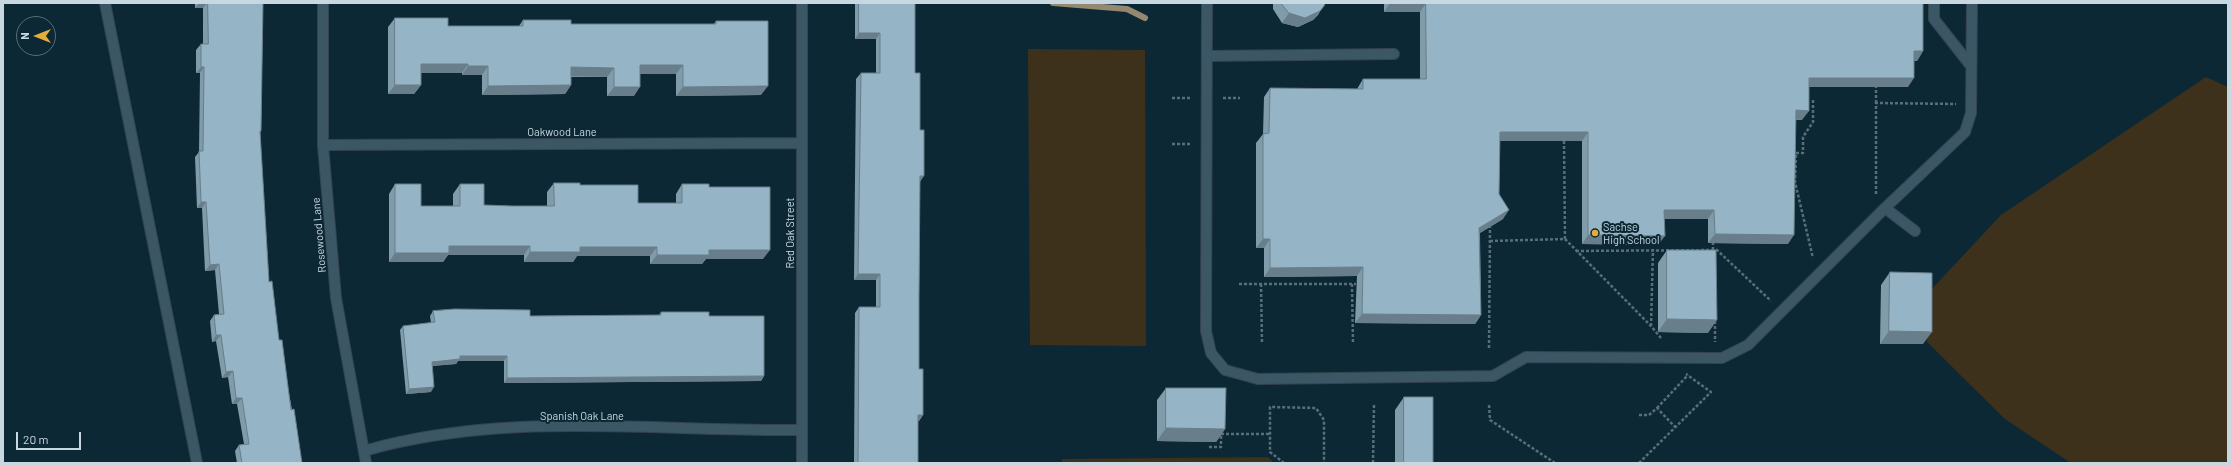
<!DOCTYPE html>
<html>
<head>
<meta charset="utf-8">
<style>
  body { margin:0 }
  #map { position:relative; width:2231px; height:466px; overflow:hidden; background:#0d2835; font-family:Barlow,sans-serif }
  canvas { display:block }
  .frame { position:absolute; inset:0; border:4px solid #c8d8e1; pointer-events:none }
  .north { position:absolute; left:16px; top:16px; width:40px; height:40px; box-sizing:border-box; background:#0d2835; border:1px solid #586e7a; border-radius:50%; rotate:270deg; font-size:11px; font-weight:700; line-height:16px; text-align:center; color:#c8d8e1 }
  .north::after { content:''; display:block; margin:auto; width:14px; height:18px; background:#e7ac37; clip-path:polygon(50% 0,100% 100%,50% 72%,0 100%) }
  .scale { position:absolute; left:16px; top:432px; width:65px; height:18px; box-sizing:border-box; border:2px solid #c8d8e1; border-top:0; padding-left:5px; font-size:12px; line-height:14px; white-space:nowrap; color:#c8d8e1; -webkit-text-stroke:3px #0d2835; paint-order:stroke }
</style>
</head>
<body>
<div id="map">
<canvas width="2231" height="466"></canvas>
<div class="frame"></div>
<div class="north">N</div>
<div class="scale">20 m</div>
</div>
<script>
const ctx = document.querySelector('canvas').getContext('2d');
ctx.lineJoin = 'round';
function fill(path, color) { ctx.fillStyle = color; ctx.fill(path, 'evenodd'); }
function strokePath(path, color, width, dash) { ctx.strokeStyle = color; ctx.lineWidth = width; ctx.lineCap = dash ? 'butt' : 'round'; ctx.setLineDash(dash || []); ctx.stroke(path); }
function drawText(font, color, halo, rows, align = 'center') {
  ctx.font = font + ' Barlow,sans-serif'; ctx.lineWidth = 4; ctx.setLineDash([]); ctx.textBaseline = 'middle'; ctx.strokeStyle = halo; ctx.fillStyle = color; for (const [text, x, y, turn = 0] of rows) {
    ctx.save(); ctx.translate(x, y); ctx.rotate((+turn || 0) * Math.PI / 180); ctx.textAlign = isNaN(turn) ? turn : align; if (halo) ctx.strokeText(text, 0, 0); ctx.fillText(text, 0, 0); ctx.restore();
  }
}
fill(new Path2D(`
  M 1028,49 L 1145,50 L 1146,346 L 1030,345 Z
  M 2206,77 L 2228,87 L 2228,463 L 2071,463 L 2005,419 L 1927,342 L 1929,292 L 2001,215 Z
  M 1268,457 L 1274,463 L 1062,463 L 1062,459 Z`), '#3d311c');
strokePath(new Path2D(`
  M 1053,3 L 1127,9 L 1145,18`), '#948870', 6);
const service = new Path2D(`
  M 105,3 L 197,463
  M 1207,3 L 1206,331 L 1211,353 L 1225,370 L 1258,379 L 1493,376 L 1526,357 L 1722,358 L 1748,345 L 1885,208 L 1965,132 L 1971,113 L 1972,3
  M 1934,3 L 1934,19 L 1971,66
  M 1207,56 L 1394,54
  M 1885,208 L 1915,231`);
const minor = new Path2D(`
  M 323,145 L 801,143
  M 364,451 C 506,410 657,432 802,430
  M 802,463 L 802,3`);
const tertiary = new Path2D(`
  M 323,3 L 323,145 L 336,298 L 366,463`);
strokePath(service, '#344450', 12);
strokePath(minor, '#344450', 12);
strokePath(tertiary, '#344450', 12);
strokePath(new Path2D(`
  M 1172,98 L 1191,98
  M 1223,98 L 1240,98
  M 1813,100 L 1813,122 L 1803,137 L 1803,153 L 1796,153 L 1795,182 L 1813,258
  M 1876,103 L 1876,87
  M 1564,141 L 1565,239
  M 1172,144 L 1191,144
  M 1876,194 L 1876,103 L 1956,104
  M 1490,241 L 1565,239 L 1651,326 L 1661,338
  M 1713,250 L 1713,243
  M 1576,251 L 1717,250 L 1771,301
  M 1239,284 L 1356,284
  M 1261,284 L 1262,344
  M 1352,284 L 1353,343
  M 1715,321 L 1715,342
  M 1651,326 L 1653,249
  M 1489,348 L 1490,227
  M 1489,405 L 1490,420 L 1555,463
  M 1657,408 L 1688,375
  M 1639,415 L 1649,415 L 1657,408 L 1675,427
  M 1209,447 L 1221,447 L 1221,434 L 1270,434
  M 1284,463 L 1270,452 L 1270,407 L 1316,408 L 1324,420 L 1324,463
  M 1373,463 L 1374,405
  M 1639,463 L 1711,392 L 1686,374`), '#586f7a', 2.5, [3, 2]);
strokePath(service, '#3b5665', 10);
strokePath(minor, '#3b5665', 10);
strokePath(tertiary, '#3b5665', 10);
fill(new Path2D(`
  M 195,3 L 263,3 L 261,131 L 260,133 L 269,282 L 279,340 L 302,463 L 237,463 L 235,451 L 239,445 L 244,444 L 237,404 L 232,404 L 228,377 L 222,378 L 216,341 L 212,342 L 210,321 L 214,315 L 219,314 L 215,270 L 205,271 L 202,208 L 197,208 L 195,157 L 199,152 L 200,73 L 196,73 L 196,50 L 201,44 L 203,44 L 203,8 L 195,8 Z
  M 855,3 L 915,3 L 915,73 L 920,130 L 920,181 L 919,296 L 919,369 L 923,415 L 919,421 L 918,421 L 918,463 L 854,463 L 855,313 L 859,307 L 876,307 L 876,280 L 854,280 L 856,79 L 861,73 L 876,73 L 876,39 L 855,39 Z
  M 1273,3 L 1325,3 L 1318,15 L 1313,20 L 1298,27 L 1282,23 L 1273,9 Z
  M 1384,3 L 1923,3 L 1923,51 L 1917,61 L 1914,61 L 1908,87 L 1809,87 L 1802,120 L 1796,120 L 1788,244 L 1708,243 L 1708,219 L 1664,219 L 1658,245 L 1582,244 L 1582,141 L 1500,141 L 1499,194 L 1503,219 L 1480,233 L 1481,315 L 1475,324 L 1355,323 L 1357,276 L 1264,277 L 1264,248 L 1256,248 L 1256,143 L 1263,134 L 1264,97 L 1270,88 L 1357,89 L 1363,79 L 1420,79 L 1420,12 L 1384,12 Z
  M 395,18 L 448,26 L 519,26 L 523,20 L 571,24 L 714,24 L 716,21 L 761,95 L 676,96 L 676,74 L 640,74 L 634,96 L 607,96 L 607,77 L 571,77 L 571,85 L 565,94 L 482,95 L 482,75 L 462,75 L 462,73 L 421,73 L 421,85 L 414,94 L 388,94 L 388,27 Z
  M 554,183 L 580,185 L 638,203 L 676,203 L 676,194 L 682,184 L 709,187 L 763,259 L 706,259 L 702,264 L 650,264 L 650,256 L 577,256 L 573,262 L 524,262 L 524,255 L 448,255 L 443,262 L 389,262 L 389,194 L 395,184 L 421,206 L 453,206 L 453,194 L 460,184 L 484,205 L 512,206 L 547,206 L 547,192 Z
  M 1667,250 L 1708,333 L 1658,332 L 1658,263 Z
  M 1890,272 L 1923,344 L 1880,344 L 1881,285 Z
  M 433,311 L 530,316 L 659,315 L 661,312 L 709,316 L 764,376 L 761,381 L 504,383 L 504,361 L 458,361 L 456,364 L 432,366 L 431,392 L 406,394 L 400,330 L 403,326 L 431,323 L 430,316 Z
  M 1166,388 L 1225,429 L 1216,442 L 1157,441 L 1157,400 Z
  M 1404,397 L 1433,463 L 1395,463 L 1395,410 Z`), '#809ba9');
fill(new Path2D(`
  M 199,3 L 207,3 L 203,8 L 195,8 Z
  M 1390,3 L 1426,3 L 1420,12 L 1384,12 Z
  M 1324,6 L 1313,20 L 1298,27 L 1282,23 L 1289,13 Z
  M 859,33 L 880,33 L 876,39 L 855,39 Z
  M 1914,51 L 1923,51 L 1917,61 L 1908,61 Z
  M 421,64 L 468,64 L 462,73 L 414,73 Z
  M 640,65 L 683,65 L 676,74 L 634,74 Z
  M 468,66 L 488,66 L 482,75 L 462,75 Z
  M 201,67 L 204,67 L 200,73 L 196,73 Z
  M 571,67 L 614,68 L 607,77 L 565,76 Z
  M 1809,78 L 1914,78 L 1908,87 L 1803,87 Z
  M 395,85 L 421,85 L 414,94 L 388,94 Z
  M 571,85 L 565,94 L 482,95 L 488,86 Z
  M 768,86 L 761,95 L 676,96 L 683,87 Z
  M 614,87 L 640,87 L 634,96 L 607,96 Z
  M 1796,110 L 1809,111 L 1802,120 L 1789,119 Z
  M 1500,132 L 1588,132 L 1582,141 L 1493,141 Z
  M 920,176 L 924,176 L 920,182 Z
  M 201,202 L 206,202 L 202,208 L 197,208 Z
  M 1509,210 L 1503,219 L 1473,237 L 1479,228 Z
  M 1664,210 L 1714,210 L 1708,219 L 1658,219 Z
  M 1715,234 L 1794,235 L 1788,244 L 1708,243 Z
  M 1588,235 L 1665,236 L 1658,245 L 1582,244 Z
  M 1263,239 L 1270,239 L 1264,248 L 1256,248 Z
  M 449,246 L 530,246 L 524,255 L 448,255 L 443,262 L 389,262 L 395,253 Z
  M 580,247 L 657,247 L 650,256 L 577,256 L 573,262 L 524,262 L 530,252 Z
  M 709,250 L 770,250 L 763,259 L 706,259 L 702,264 L 650,264 L 657,255 Z
  M 219,264 L 215,270 L 205,271 L 210,265 Z
  M 1363,267 L 1357,276 L 1264,277 L 1270,268 Z
  M 858,274 L 880,274 L 876,280 L 854,280 Z
  M 1362,314 L 1481,315 L 1475,324 L 1355,323 Z
  M 1667,319 L 1717,320 L 1708,333 L 1658,332 Z
  M 1889,331 L 1932,332 L 1923,344 L 1880,344 Z
  M 216,335 L 221,335 L 216,341 L 212,342 Z
  M 460,356 L 507,356 L 504,361 L 458,361 L 456,364 L 428,366 L 432,362 Z
  M 233,371 L 228,377 L 222,378 L 226,372 Z
  M 764,376 L 761,381 L 504,383 L 507,378 Z
  M 434,387 L 431,392 L 406,394 L 409,389 Z
  M 236,398 L 242,398 L 237,404 L 232,404 Z
  M 918,415 L 923,415 L 919,421 L 914,421 Z
  M 1166,428 L 1225,429 L 1216,442 L 1157,441 Z`), '#687e8a');
const building = new Path2D(`
  M 208,3 L 263,3 L 261,131 L 260,131 L 269,282 L 272,281 L 279,340 L 282,340 L 291,410 L 294,409 L 302,463 L 242,463 L 239,445 L 249,444 L 242,398 L 236,398 L 233,371 L 226,372 L 221,335 L 216,335 L 214,315 L 224,314 L 219,264 L 210,265 L 206,202 L 201,202 L 199,151 L 203,151 L 204,67 L 201,67 L 201,44 L 208,44 Z
  M 859,3 L 915,3 L 915,73 L 920,73 L 920,130 L 924,130 L 924,176 L 920,176 L 919,296 L 919,369 L 923,369 L 923,415 L 918,415 L 918,463 L 858,463 L 859,307 L 880,307 L 880,274 L 858,274 L 861,73 L 880,73 L 880,33 L 859,33 Z
  M 1281,3 L 1325,3 L 1324,6 L 1320,11 L 1305,18 L 1289,13 Z
  M 1426,3 L 1923,3 L 1923,51 L 1914,51 L 1914,78 L 1809,78 L 1809,111 L 1796,110 L 1794,235 L 1715,234 L 1714,210 L 1664,210 L 1665,236 L 1588,235 L 1588,132 L 1500,132 L 1499,194 L 1509,210 L 1479,228 L 1481,315 L 1362,314 L 1363,267 L 1270,268 L 1270,239 L 1263,239 L 1263,134 L 1269,133 L 1270,88 L 1363,89 L 1363,79 L 1426,79 Z
  M 395,18 L 448,18 L 448,26 L 523,26 L 523,20 L 571,20 L 571,24 L 716,24 L 716,21 L 768,21 L 768,86 L 683,87 L 683,65 L 640,65 L 640,87 L 614,87 L 614,68 L 571,67 L 571,85 L 488,86 L 488,66 L 468,66 L 468,64 L 421,64 L 421,85 L 395,85 Z
  M 554,183 L 580,183 L 580,185 L 638,185 L 638,203 L 682,203 L 682,184 L 709,184 L 709,187 L 770,187 L 770,250 L 709,250 L 709,255 L 657,255 L 657,247 L 580,247 L 580,252 L 530,252 L 530,246 L 449,246 L 449,253 L 395,253 L 395,184 L 421,184 L 421,206 L 460,206 L 460,184 L 484,184 L 484,205 L 512,206 L 554,206 Z
  M 1667,250 L 1716,250 L 1717,320 L 1667,319 Z
  M 1890,272 L 1932,273 L 1932,332 L 1889,331 Z
  M 455,309 L 530,310 L 530,316 L 661,315 L 661,312 L 709,312 L 709,316 L 764,316 L 764,376 L 507,378 L 507,356 L 460,356 L 460,359 L 432,362 L 434,387 L 409,389 L 403,326 L 435,322 L 433,311 Z
  M 1166,388 L 1226,388 L 1225,429 L 1166,428 Z
  M 1404,397 L 1433,397 L 1433,463 L 1404,463 Z`);
fill(building, '#95b4c5');
strokePath(building, '#687e8a', 1);
for (const [x, y, r, color] of [
  [1595,233,4,"#e7ac37"]
]) { const dot = new Path2D(); dot.arc(x, y, r, 0, 2 * Math.PI); ctx.fillStyle = color; ctx.fill(dot); strokePath(dot, '#0d2835', 1.5); }
drawText('11px', '#c8d8e1', '#0d2835', [
  ["Oakwood Lane",562,132],
  ["Red Oak Street",790,233,-90],
  ["Rosewood Lane",319,235,-95],
  ["Spanish Oak Lane",582,416]
]);
drawText('11px', '#c8d8e1', '#0d2835', [
  ["Sachse",1603,227],
  ["High School",1603,240]
], 'left');
</script>
</body>
</html>
